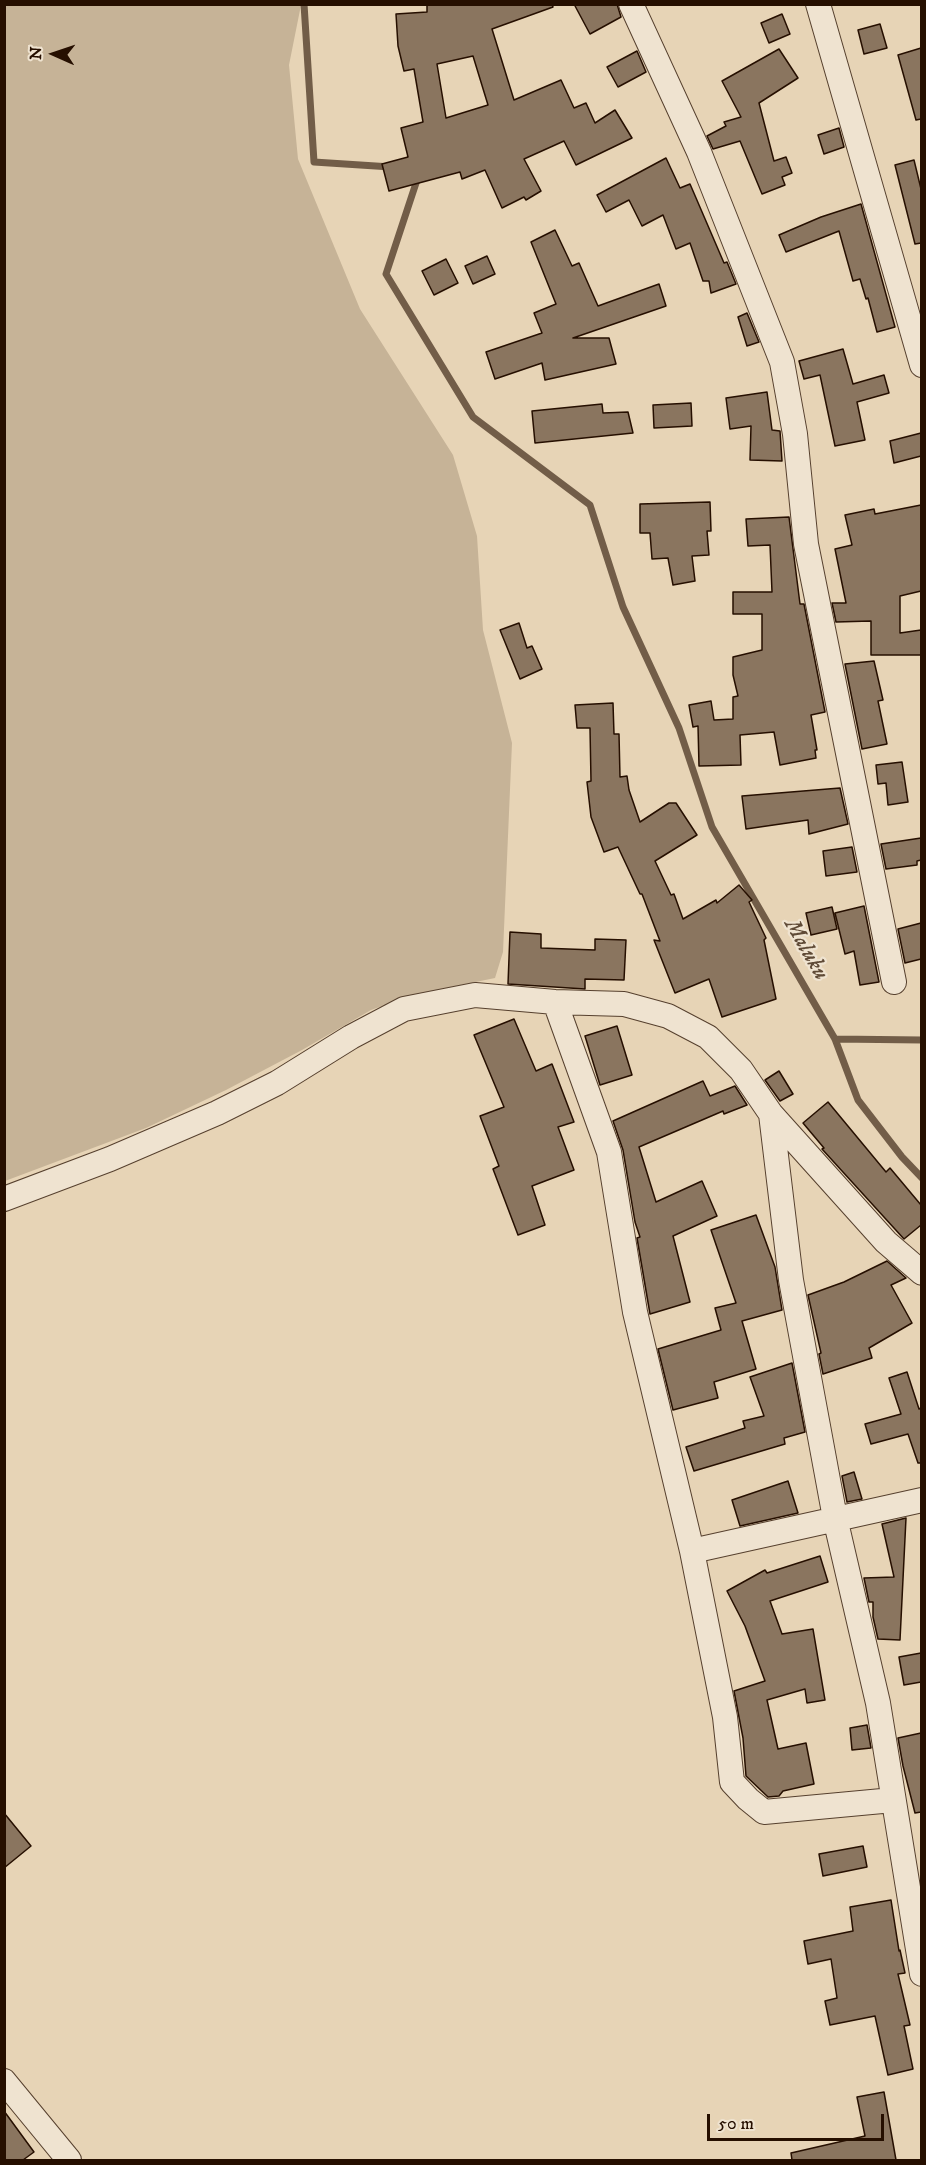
<!DOCTYPE html>
<html>
<head>
<meta charset="utf-8">
<style>
  body { margin:0 }
  #map { position:relative; width:926px; height:2165px; overflow:hidden; background:#e7d4b6; font-family:"IM FELL DW Pica",serif }
  canvas { display:block }
  .frame { position:absolute; inset:0; border:6px solid #260f00; pointer-events:none }
  .north { position:absolute; left:24px; top:24px; width:60px; height:60px; -webkit-text-stroke:4px #efe3d0; paint-order:stroke; rotate:273deg; font-size:16px; font-weight:700; line-height:24px; text-align:center; color:#260f00 }
  .north::after { content:''; display:block; margin:auto; width:21px; height:27px; background:#260f00; clip-path:polygon(50% 0,100% 100%,50% 72%,0 100%) }
  .scale { position:absolute; left:707px; top:2114px; width:177px; height:27px; box-sizing:border-box; border:3px solid #260f00; border-top:0; padding-left:8px; font-size:18px; line-height:21px; white-space:nowrap; color:#260f00; -webkit-text-stroke:4px #efe3d0; paint-order:stroke }
</style>
</head>
<body>
<div id="map">
<canvas width="926" height="2165"></canvas>
<div class="frame"></div>
<div class="north">N</div>
<div class="scale">50 m</div>
</div>
<script>
const ctx = document.querySelector('canvas').getContext('2d');
ctx.lineJoin = 'round';
function fill(path, color) { ctx.fillStyle = color; ctx.fill(path, 'evenodd'); }
function strokePath(path, color, width, dash) { ctx.strokeStyle = color; ctx.lineWidth = width; ctx.lineCap = dash ? 'butt' : 'round'; ctx.setLineDash(dash || []); ctx.stroke(path); }
function drawText(font, color, halo, rows, align = 'center') {
  ctx.font = font + ' "IM FELL DW Pica",serif'; ctx.lineWidth = 4.5; ctx.setLineDash([]); ctx.textBaseline = 'middle'; ctx.strokeStyle = halo; ctx.fillStyle = color; for (const [text, x, y, turn = 0] of rows) {
    ctx.save(); ctx.translate(x, y); ctx.rotate((+turn || 0) * Math.PI / 180); ctx.textAlign = isNaN(turn) ? turn : align; if (halo) ctx.strokeText(text, 0, 0); ctx.fillText(text, 0, 0); ctx.restore();
  }
}
fill(new Path2D(`
  M 5,5 L 301,5 L 289,65 L 298,159 L 360,309 L 453,455 L 477,536 L 483,630 L 512,743 L 503,952 L 495,978 L 412,995 L 371,1010 L 302,1050 L 226,1090 L 146,1128 L 5,1181 Z`), '#c6b397');
strokePath(new Path2D(`
  M 304,4 L 314,162 L 391,167
  M 418,177 L 386,274 L 473,417 L 590,505 L 623,607 L 679,728 L 712,827 L 835,1039 L 858,1100 L 902,1157 L 922,1178
  M 835,1039 L 922,1040`), '#725d48', 7);
const building = new Path2D(`
  M 427,4 L 552,4 L 553,7 L 492,29 L 514,100 L 561,80 L 574,108 L 586,103 L 595,123 L 615,110 L 632,138 L 576,165 L 564,141 L 524,159 L 541,191 L 526,200 L 524,197 L 502,208 L 485,170 L 462,179 L 460,172 L 389,191 L 382,164 L 408,157 L 401,128 L 423,122 L 414,69 L 404,71 L 398,46 L 396,14 L 427,12 ZM 473,56 L 488,105 L 446,118 L 437,64 Z
  M 574,4 L 617,4 L 621,17 L 590,34 Z
  M 782,14 L 790,34 L 769,43 L 761,23 Z
  M 880,24 L 887,48 L 864,54 L 858,30 Z
  M 921,48 L 921,119 L 916,120 L 898,55 Z
  M 779,49 L 798,78 L 759,103 L 774,161 L 786,157 L 792,173 L 782,177 L 785,185 L 762,194 L 740,141 L 713,149 L 707,136 L 726,126 L 724,122 L 741,117 L 722,81 Z
  M 637,51 L 646,72 L 618,87 L 607,67 Z
  M 839,128 L 844,147 L 824,154 L 818,135 Z
  M 666,158 L 680,188 L 690,184 L 724,263 L 727,262 L 736,284 L 711,293 L 709,281 L 703,281 L 690,243 L 676,249 L 663,215 L 642,226 L 629,200 L 606,212 L 597,195 Z
  M 914,160 L 921,189 L 921,243 L 915,244 L 895,165 Z
  M 861,204 L 895,327 L 877,332 L 868,298 L 866,299 L 860,279 L 853,281 L 839,231 L 786,252 L 779,235 L 821,217 Z
  M 555,230 L 572,266 L 579,263 L 598,306 L 659,284 L 666,306 L 573,338 L 609,338 L 616,364 L 545,380 L 542,363 L 495,379 L 486,352 L 542,333 L 534,313 L 556,304 L 531,242 Z
  M 487,256 L 495,274 L 473,284 L 465,266 Z
  M 446,259 L 458,283 L 434,295 L 422,271 Z
  M 747,313 L 759,342 L 747,346 L 738,317 Z
  M 843,349 L 853,384 L 884,375 L 889,393 L 857,402 L 865,440 L 835,446 L 820,375 L 804,379 L 799,361 Z
  M 767,392 L 772,430 L 780,431 L 782,461 L 750,460 L 751,426 L 730,429 L 726,398 Z
  M 691,403 L 692,426 L 654,428 L 653,405 Z
  M 602,404 L 603,413 L 628,412 L 633,433 L 535,443 L 532,411 Z
  M 921,433 L 921,456 L 894,463 L 890,441 Z
  M 710,502 L 711,531 L 707,531 L 709,555 L 692,556 L 695,581 L 673,585 L 668,558 L 652,559 L 650,533 L 640,533 L 640,504 Z
  M 921,505 L 921,591 L 900,596 L 900,633 L 921,630 L 921,655 L 871,655 L 871,621 L 836,622 L 832,603 L 846,603 L 835,549 L 852,545 L 845,515 L 874,509 L 875,514 Z
  M 789,517 L 800,604 L 804,604 L 825,712 L 811,715 L 817,750 L 815,750 L 816,758 L 780,765 L 774,732 L 740,735 L 741,765 L 699,766 L 698,726 L 693,727 L 689,705 L 711,701 L 714,720 L 733,719 L 733,697 L 738,696 L 733,675 L 733,657 L 762,650 L 762,614 L 733,614 L 733,592 L 772,592 L 770,545 L 748,546 L 746,519 Z
  M 519,623 L 527,648 L 532,646 L 542,669 L 520,679 L 500,630 Z
  M 874,661 L 883,700 L 878,701 L 887,744 L 862,749 L 845,664 Z
  M 613,703 L 614,734 L 619,734 L 620,777 L 627,776 L 629,790 L 640,822 L 669,803 L 676,803 L 697,835 L 655,861 L 671,895 L 674,894 L 683,919 L 716,900 L 717,903 L 739,885 L 752,900 L 749,902 L 766,938 L 764,940 L 776,999 L 722,1017 L 709,979 L 675,993 L 654,940 L 660,941 L 642,894 L 640,894 L 618,847 L 604,852 L 591,817 L 587,782 L 591,781 L 590,728 L 577,728 L 575,705 Z
  M 902,762 L 908,802 L 888,805 L 886,783 L 878,784 L 876,765 Z
  M 840,788 L 848,824 L 809,834 L 808,820 L 746,829 L 742,796 Z
  M 921,838 L 921,860 L 917,861 L 917,865 L 886,869 L 881,844 Z
  M 852,847 L 857,872 L 826,876 L 823,851 Z
  M 864,906 L 879,982 L 860,985 L 854,951 L 845,954 L 835,913 Z
  M 832,907 L 837,929 L 811,935 L 806,913 Z
  M 921,923 L 921,959 L 905,963 L 898,929 Z
  M 510,932 L 541,934 L 541,948 L 595,950 L 595,939 L 626,940 L 624,980 L 585,979 L 585,989 L 508,984 Z
  M 514,1019 L 536,1071 L 552,1064 L 574,1122 L 558,1127 L 574,1170 L 532,1186 L 545,1225 L 518,1235 L 493,1169 L 499,1166 L 480,1116 L 504,1107 L 474,1035 Z
  M 617,1026 L 632,1075 L 600,1085 L 585,1036 Z
  M 779,1071 L 793,1094 L 780,1101 L 765,1080 Z
  M 703,1081 L 710,1096 L 735,1086 L 747,1105 L 724,1114 L 723,1111 L 639,1147 L 656,1202 L 702,1181 L 717,1216 L 673,1236 L 690,1302 L 650,1314 L 637,1238 L 640,1237 L 635,1222 L 623,1150 L 613,1121 Z
  M 828,1102 L 886,1172 L 890,1168 L 921,1205 L 921,1225 L 904,1239 L 822,1149 L 824,1148 L 803,1123 Z
  M 756,1215 L 775,1267 L 782,1310 L 742,1321 L 756,1369 L 714,1382 L 718,1398 L 673,1410 L 658,1349 L 721,1330 L 715,1308 L 736,1303 L 711,1230 Z
  M 887,1261 L 906,1278 L 891,1285 L 912,1323 L 869,1348 L 872,1358 L 823,1374 L 819,1354 L 821,1353 L 808,1295 L 844,1282 Z
  M 792,1363 L 805,1432 L 784,1438 L 785,1444 L 694,1471 L 686,1447 L 745,1428 L 743,1421 L 764,1416 L 750,1377 Z
  M 907,1372 L 919,1409 L 921,1408 L 921,1463 L 918,1463 L 908,1434 L 871,1444 L 865,1424 L 901,1414 L 889,1378 Z
  M 854,1472 L 862,1499 L 847,1502 L 842,1476 Z
  M 788,1481 L 798,1513 L 740,1526 L 732,1500 Z
  M 906,1518 L 900,1640 L 878,1639 L 873,1617 L 873,1602 L 869,1602 L 864,1578 L 894,1577 L 882,1524 Z
  M 820,1556 L 828,1582 L 770,1601 L 782,1634 L 813,1629 L 825,1700 L 807,1703 L 805,1689 L 767,1700 L 778,1749 L 806,1743 L 814,1784 L 783,1791 L 779,1796 L 768,1797 L 746,1776 L 743,1738 L 734,1691 L 765,1681 L 745,1626 L 727,1591 L 765,1570 L 767,1573 Z
  M 921,1653 L 921,1682 L 904,1685 L 899,1657 Z
  M 867,1725 L 871,1748 L 852,1750 L 850,1728 Z
  M 921,1733 L 921,1812 L 915,1813 L 903,1766 L 898,1738 Z
  M 4,1813 L 31,1846 L 4,1868 Z
  M 863,1846 L 867,1867 L 823,1876 L 819,1854 Z
  M 891,1900 L 899,1951 L 900,1950 L 905,1973 L 898,1974 L 910,2025 L 904,2026 L 913,2069 L 888,2075 L 875,2016 L 830,2025 L 825,2001 L 837,1998 L 831,1959 L 808,1964 L 804,1941 L 853,1931 L 850,1907 Z
  M 884,2092 L 896,2160 L 792,2160 L 791,2153 L 865,2136 L 857,2097 Z
  M 4,2111 L 34,2152 L 23,2160 L 4,2160 Z`);
fill(building, '#8a755f');
strokePath(building, '#260f00', 1.5);
const minor = new Path2D(`
  M 631,4 L 699,152 L 782,362 L 795,434 L 806,544 L 894,982
  M 818,4 L 922,365
  M 555,1002 L 609,1152 L 635,1312 L 692,1551 L 725,1717 L 732,1782 L 748,1799 L 764,1812 L 893,1800
  M 771,1114 L 791,1280 L 835,1518 L 878,1703 L 922,1974
  M 4,1199 L 110,1159 L 217,1113 L 277,1083 L 351,1037 L 404,1009 L 475,995 L 555,1002 L 624,1004 L 668,1016 L 708,1037 L 741,1070 L 771,1114 L 886,1242 L 922,1273
  M 692,1551 L 922,1500
  M 4,2081 L 69,2160`);
strokePath(minor, '#56402e', 26);
strokePath(minor, '#efe3d0', 24);
drawText('italic 22px', '#5f4a36', '#efe3d0', [
  ["Maluku",805,950,60]
]);
</script>
</body>
</html>
